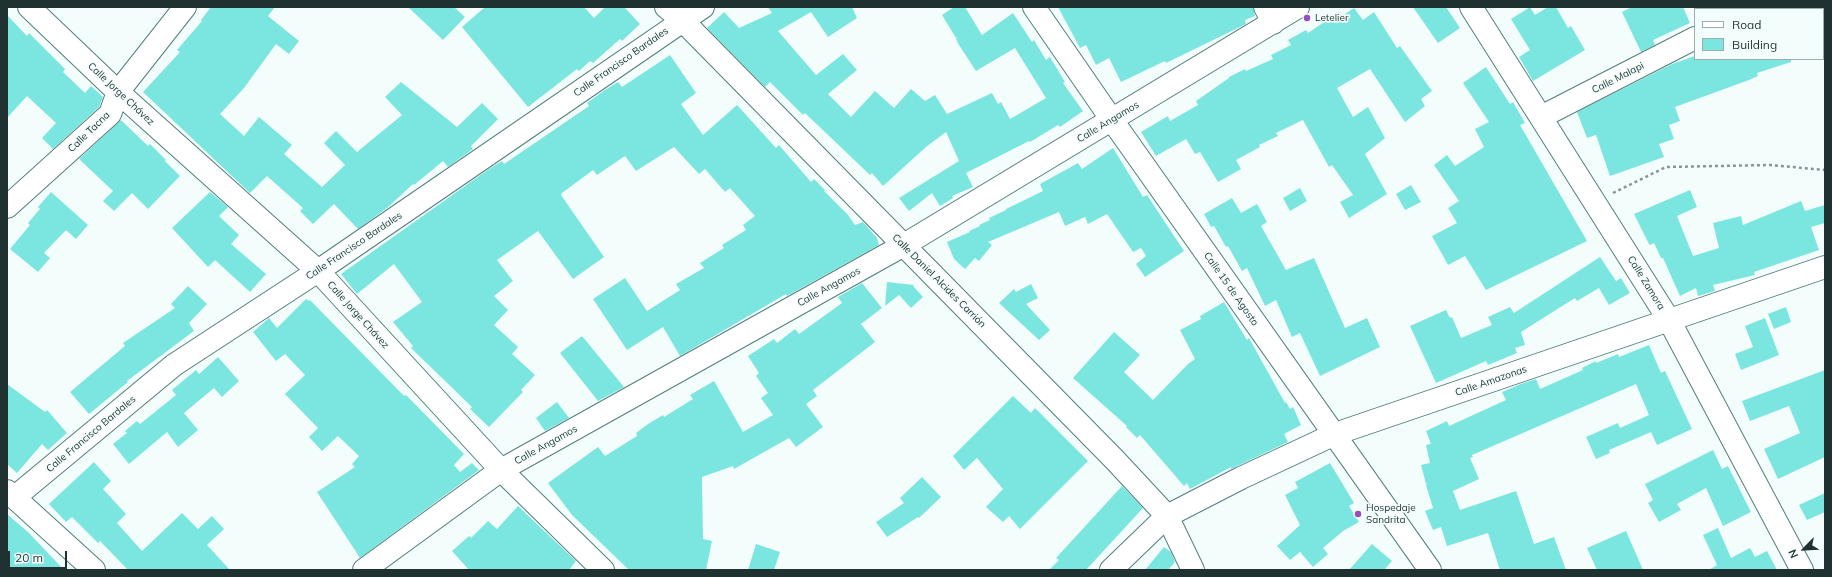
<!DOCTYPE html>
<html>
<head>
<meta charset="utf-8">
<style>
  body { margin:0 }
  #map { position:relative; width:1832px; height:577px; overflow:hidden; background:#f3fdfc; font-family:Mulish,sans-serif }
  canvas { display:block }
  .frame { position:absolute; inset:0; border:8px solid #1f3231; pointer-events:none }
  .legend { position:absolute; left:1694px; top:8px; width:130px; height:52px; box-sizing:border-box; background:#f3fdfc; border:1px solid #9eacab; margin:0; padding:5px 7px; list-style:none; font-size:12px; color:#1f3231 }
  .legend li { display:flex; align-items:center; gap:8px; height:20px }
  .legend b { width:20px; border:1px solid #9eacab }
  .north { position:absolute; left:1784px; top:529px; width:40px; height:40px; -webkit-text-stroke:3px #f3fdfc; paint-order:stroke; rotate:246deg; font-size:11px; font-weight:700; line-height:16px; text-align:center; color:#1f3231 }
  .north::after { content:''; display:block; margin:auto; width:14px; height:18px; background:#1f3231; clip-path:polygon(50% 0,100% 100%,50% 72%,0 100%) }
  .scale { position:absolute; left:8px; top:551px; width:59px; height:18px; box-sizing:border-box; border:2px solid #1f3231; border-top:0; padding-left:5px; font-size:12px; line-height:14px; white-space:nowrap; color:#1f3231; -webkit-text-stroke:3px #f3fdfc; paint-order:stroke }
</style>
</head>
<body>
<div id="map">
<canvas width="1832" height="577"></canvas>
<div class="frame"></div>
<ul class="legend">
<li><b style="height:5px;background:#fff"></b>Road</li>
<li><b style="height:11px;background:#7be6df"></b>Building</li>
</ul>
<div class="north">N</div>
<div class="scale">20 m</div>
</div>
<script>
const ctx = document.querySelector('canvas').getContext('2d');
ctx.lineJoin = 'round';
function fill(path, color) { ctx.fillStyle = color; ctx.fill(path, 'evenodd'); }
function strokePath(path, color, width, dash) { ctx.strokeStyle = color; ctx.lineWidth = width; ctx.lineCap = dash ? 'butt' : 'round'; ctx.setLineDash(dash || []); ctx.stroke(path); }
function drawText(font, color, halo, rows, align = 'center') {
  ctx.font = font + ' Mulish,sans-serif'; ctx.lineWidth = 3.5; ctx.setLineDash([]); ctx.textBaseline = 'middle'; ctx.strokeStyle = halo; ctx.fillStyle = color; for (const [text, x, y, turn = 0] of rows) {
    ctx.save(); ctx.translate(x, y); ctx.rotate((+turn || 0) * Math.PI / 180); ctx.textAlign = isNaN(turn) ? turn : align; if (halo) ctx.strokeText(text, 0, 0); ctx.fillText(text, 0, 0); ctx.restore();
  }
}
fill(new Path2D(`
  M 211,7 L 275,7 L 268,16 L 299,41 L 289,54 L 276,44 L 244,88 L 220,114 L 244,136 L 259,117 L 292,145 L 284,154 L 322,187 L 345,165 L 324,143 L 336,131 L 357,152 L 402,115 L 385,97 L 401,82 L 457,127 L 482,103 L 498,119 L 471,146 L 473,149 L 448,167 L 443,161 L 414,185 L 413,184 L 387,208 L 358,229 L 334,204 L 313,224 L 300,211 L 303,208 L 267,176 L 250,193 L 143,92 L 180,52 L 177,50 L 202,21 L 201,20 Z
  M 408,7 L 454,7 L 465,17 L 443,40 Z
  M 485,7 L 584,7 L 594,18 L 605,7 L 624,7 L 640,24 L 622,41 L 620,39 L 593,63 L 590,61 L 579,71 L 577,69 L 528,107 L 462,27 Z
  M 768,7 L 852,7 L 857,18 L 828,37 L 811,12 L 778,31 L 816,75 L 843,54 L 857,70 L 828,94 L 851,117 L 875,91 L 894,108 L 911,89 L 925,101 L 935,95 L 947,114 L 992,93 L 998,104 L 1001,102 L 1010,119 L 1046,98 L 1015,48 L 976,71 L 959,45 L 956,39 L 958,37 L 956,38 L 942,15 L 954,7 L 965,7 L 982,35 L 1013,13 L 1032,42 L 1034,40 L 1046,60 L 1050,57 L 1065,82 L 1063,83 L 1083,111 L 1060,127 L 1058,125 L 1030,142 L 1029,141 L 966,173 L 973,187 L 952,196 L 953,198 L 940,206 L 932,193 L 909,211 L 899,198 L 959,161 L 946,132 L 926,147 L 883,186 L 872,173 L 870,175 L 805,113 L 803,115 L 770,82 L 765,87 L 707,28 L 724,12 L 739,28 L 772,13 Z
  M 1058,7 L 1253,7 L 1255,16 L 1245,20 L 1246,24 L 1166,63 L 1165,61 L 1121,82 L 1109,58 L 1096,65 L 1086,45 L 1080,48 Z
  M 1413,7 L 1446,7 L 1460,28 L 1438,43 Z
  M 1530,7 L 1535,15 L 1548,7 L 1556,7 L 1568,28 L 1571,26 L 1585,50 L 1533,81 L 1519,57 L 1530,50 L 1511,19 Z
  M 1632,7 L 1683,7 L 1690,23 L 1653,40 L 1655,45 L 1641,52 L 1622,12 Z
  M 1354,8 L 1363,20 L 1374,12 L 1397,48 L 1400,46 L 1432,91 L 1421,99 L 1425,106 L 1405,122 L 1370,69 L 1337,88 L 1353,117 L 1368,107 L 1385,138 L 1365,154 L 1387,194 L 1349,218 L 1340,202 L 1353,195 L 1332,165 L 1329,167 L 1303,120 L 1276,133 L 1278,136 L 1259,145 L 1260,147 L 1236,160 L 1241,169 L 1218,182 L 1200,152 L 1195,154 L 1186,139 L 1156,156 L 1141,132 L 1168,116 L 1170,121 L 1198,105 L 1196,101 L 1229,78 L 1229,77 L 1245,69 L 1246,71 L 1273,59 L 1271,55 L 1291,45 L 1288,40 L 1306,30 L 1308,33 L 1339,12 L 1342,16 Z
  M 7,15 L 27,36 L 29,33 L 65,69 L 63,72 L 85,93 L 91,86 L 103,97 L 99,107 L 53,149 L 42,138 L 56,123 L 27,96 L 7,118 Z
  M 670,55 L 696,93 L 681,104 L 703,135 L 737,105 L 776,148 L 779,145 L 811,182 L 814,179 L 825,190 L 824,191 L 848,215 L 855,225 L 863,222 L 877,238 L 879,245 L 787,296 L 786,294 L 680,356 L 663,327 L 627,350 L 593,299 L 625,278 L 647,311 L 680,290 L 676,284 L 704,268 L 700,263 L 724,248 L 722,245 L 746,230 L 743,225 L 755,216 L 730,188 L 725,192 L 705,169 L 699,174 L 674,147 L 636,171 L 625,156 L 597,175 L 593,170 L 562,193 L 561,195 L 604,257 L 573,279 L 538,231 L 497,260 L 513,281 L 494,296 L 508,310 L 494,325 L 518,347 L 512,354 L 535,375 L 521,390 L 523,392 L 489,427 L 470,409 L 472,407 L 411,348 L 413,346 L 393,322 L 422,302 L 394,264 L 357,294 L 341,274 L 489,169 L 502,161 L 504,164 L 589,106 L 587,103 L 605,90 L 618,82 L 622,87 Z
  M 1695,56 L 1695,59 L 1791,59 L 1791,62 L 1757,73 L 1758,76 L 1749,80 L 1675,107 L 1680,121 L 1669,125 L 1674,139 L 1659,144 L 1664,157 L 1610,176 L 1596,135 L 1587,138 L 1577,112 L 1672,64 Z
  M 1486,67 L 1510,104 L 1513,102 L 1525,123 L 1520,125 L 1587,241 L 1486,290 L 1465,256 L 1448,265 L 1432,236 L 1457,223 L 1448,208 L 1459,201 L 1434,165 L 1447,155 L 1455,166 L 1484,147 L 1475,129 L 1489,122 L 1463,83 Z
  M 121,120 L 148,146 L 150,144 L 166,160 L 165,161 L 180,176 L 148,209 L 132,193 L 114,211 L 103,201 L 113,191 L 79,159 Z
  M 1113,148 L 1143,197 L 1147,195 L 1184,251 L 1145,277 L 1136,264 L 1146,256 L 1141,248 L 1133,252 L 1107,214 L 1088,224 L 1085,217 L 1065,226 L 1059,212 L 988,242 L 992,245 L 979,261 L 975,258 L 965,269 L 954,259 L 947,242 L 970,232 L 969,231 L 980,226 L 979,225 L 990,220 L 989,218 L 1006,210 L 1006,209 L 1043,191 L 1040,184 L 1078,163 L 1082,169 Z
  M 1411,185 L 1421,202 L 1405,210 L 1396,194 Z
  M 1300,188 L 1307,201 L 1290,211 L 1283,198 Z
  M 1690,190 L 1697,207 L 1677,216 L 1693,256 L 1719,248 L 1713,223 L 1741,216 L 1743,225 L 1801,201 L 1805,211 L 1825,205 L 1825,223 L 1811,227 L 1819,250 L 1754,272 L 1755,275 L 1713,285 L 1715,291 L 1698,296 L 1696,288 L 1680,296 L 1663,258 L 1661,258 L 1654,243 L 1650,245 L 1649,244 L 1634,214 Z
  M 51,192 L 88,225 L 76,239 L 66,230 L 44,253 L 50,258 L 38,272 L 10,249 L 30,225 L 28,223 L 40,209 L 38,207 Z
  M 210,192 L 228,207 L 219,216 L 239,235 L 231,244 L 266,274 L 250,292 L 215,260 L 208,267 L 172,228 Z
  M 1232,198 L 1241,213 L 1257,204 L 1267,222 L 1261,226 L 1286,270 L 1314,258 L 1345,328 L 1367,318 L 1380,347 L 1320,376 L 1300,333 L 1292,337 L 1276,300 L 1265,306 L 1247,268 L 1242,271 L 1228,246 L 1226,247 L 1214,226 L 1211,227 L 1204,214 Z
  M 1600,257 L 1616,281 L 1621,278 L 1630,293 L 1609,305 L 1599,288 L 1577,301 L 1575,298 L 1521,332 L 1525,345 L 1515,348 L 1517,353 L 1488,365 L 1486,361 L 1436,383 L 1410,326 L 1446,310 L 1450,318 L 1452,317 L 1461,338 L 1492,325 L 1488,317 L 1510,307 L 1514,313 Z
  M 887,282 L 914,285 L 913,286 L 923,297 L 911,308 L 899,295 L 885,306 Z
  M 862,283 L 882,308 L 861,324 L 875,342 L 813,390 L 817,396 L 806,404 L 823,427 L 796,447 L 789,438 L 734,469 L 733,466 L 702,477 L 703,539 L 712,541 L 706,570 L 629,570 L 572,515 L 548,483 L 598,447 L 605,456 L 637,436 L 636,433 L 648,424 L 663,415 L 664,417 L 693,399 L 690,395 L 714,381 L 743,432 L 773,415 L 761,398 L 768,393 L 756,376 L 759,373 L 748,356 L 774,339 L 777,343 L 795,329 L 799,334 L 842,303 L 838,297 Z
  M 1031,284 L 1038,298 L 1026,304 L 1050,330 L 1039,340 L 999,303 L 1014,289 L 1016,292 Z
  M 188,286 L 207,304 L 189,323 L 194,331 L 127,381 L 128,382 L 89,414 L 70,392 L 125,346 L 123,343 L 175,308 L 171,304 Z
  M 306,299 L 309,301 L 310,300 L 404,396 L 406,395 L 464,454 L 454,465 L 460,472 L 472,463 L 479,470 L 360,558 L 317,492 L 355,467 L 352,464 L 359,456 L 338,436 L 322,451 L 309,437 L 318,428 L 285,394 L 305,375 L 285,354 L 276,361 L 253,332 L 269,318 L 277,328 Z
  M 1224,302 L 1247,340 L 1249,338 L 1285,403 L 1286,402 L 1290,409 L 1293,407 L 1301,425 L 1284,434 L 1288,442 L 1231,469 L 1231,467 L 1190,489 L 1187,483 L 1184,486 L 1140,435 L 1137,438 L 1126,427 L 1127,426 L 1073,378 L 1114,332 L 1140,355 L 1124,372 L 1153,400 L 1188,364 L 1195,359 L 1180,330 L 1201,319 L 1200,316 Z
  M 1786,307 L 1791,322 L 1774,329 L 1768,314 Z
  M 1765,318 L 1779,355 L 1741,370 L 1735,354 L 1753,347 L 1745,326 Z
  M 582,336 L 624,387 L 598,401 L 560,353 Z
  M 1649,345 L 1661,373 L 1665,371 L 1692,429 L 1657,445 L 1651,432 L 1609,450 L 1610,453 L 1596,459 L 1586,437 L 1618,423 L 1620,428 L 1649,415 L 1636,384 L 1472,455 L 1473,457 L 1470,458 L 1479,479 L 1453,491 L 1460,510 L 1516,491 L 1534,544 L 1554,537 L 1566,570 L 1500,570 L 1488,533 L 1447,546 L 1441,527 L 1433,530 L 1425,511 L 1433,508 L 1426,485 L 1428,482 L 1426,484 L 1421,465 L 1430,463 L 1426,445 L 1431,444 L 1426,431 L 1447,421 L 1449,426 L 1506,400 L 1502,392 L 1521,384 L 1536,379 L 1540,389 L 1583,370 L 1582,368 L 1596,361 L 1596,363 L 1618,354 L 1619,357 Z
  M 218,357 L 239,381 L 222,397 L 214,388 L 184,413 L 198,430 L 178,447 L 167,432 L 129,464 L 113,444 L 127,433 L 125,431 L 137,421 L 140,424 L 176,395 L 172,390 L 196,370 L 199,374 Z
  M 1825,370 L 1825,457 L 1778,479 L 1764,449 L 1800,433 L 1789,406 L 1750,421 L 1742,401 Z
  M 7,384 L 45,412 L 47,410 L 67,433 L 48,450 L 42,444 L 17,473 L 7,464 Z
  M 1013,396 L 1031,413 L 1035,408 L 1088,461 L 1020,529 L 1009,516 L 1003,522 L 986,507 L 1003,489 L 977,458 L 964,470 L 953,456 Z
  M 557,402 L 569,418 L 545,431 L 536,418 Z
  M 1713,450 L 1722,469 L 1728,466 L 1751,512 L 1723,526 L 1706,488 L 1677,504 L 1681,510 L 1659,522 L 1648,503 L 1653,500 L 1645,484 Z
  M 94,462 L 111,481 L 103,489 L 126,514 L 117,523 L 142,551 L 182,513 L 198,529 L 212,516 L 224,529 L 207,545 L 230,570 L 128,570 L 100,541 L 98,543 L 72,517 L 66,522 L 49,504 Z
  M 1330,463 L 1354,503 L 1349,506 L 1359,522 L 1343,531 L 1323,548 L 1328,554 L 1313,567 L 1300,552 L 1290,560 L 1277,546 L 1300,525 L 1285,495 L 1298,488 L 1295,482 Z
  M 922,477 L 941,497 L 919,518 L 918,517 L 887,537 L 876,522 L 904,503 L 900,498 Z
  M 1122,486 L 1143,508 L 1086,570 L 1049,570 L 1059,560 L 1056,558 Z
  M 1825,493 L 1825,512 L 1807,520 L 1799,505 Z
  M 518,506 L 576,561 L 569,570 L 469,570 L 452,551 L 469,536 L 471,538 L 488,521 L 497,529 Z
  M 7,514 L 29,533 L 64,570 L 7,570 Z
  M 1718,528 L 1731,558 L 1750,548 L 1755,557 L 1767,551 L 1777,570 L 1709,570 L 1717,565 L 1703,535 Z
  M 1626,531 L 1643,570 L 1597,570 L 1587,548 Z
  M 756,544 L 780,552 L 774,570 L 748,570 Z
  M 1372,544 L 1392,561 L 1384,570 L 1349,570 Z
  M 1164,547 L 1171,552 L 1175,562 L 1168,570 L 1145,570 Z`), '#7be6df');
const minor = new Path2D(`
  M 29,7 L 118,92 L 318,271 L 501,470 L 603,570
  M 666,7 L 682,20 L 1115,460 L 1167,516 L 1193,570
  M 1034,7 L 1112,120 L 1430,570
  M 1265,7 L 1273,23
  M 1471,7 L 1669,320 L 1802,570
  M 1751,9 L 1754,7
  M 1541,117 L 1695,38
  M 7,207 L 110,114 L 118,92 L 185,7
  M 7,491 L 94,570
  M 15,497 L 174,365 L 318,271 L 703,7
  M 364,570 L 501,470 L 904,245 L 1298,7
  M 1111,570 L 1167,516 L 1241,478 L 1335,434 L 1825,267`);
strokePath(minor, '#527f7b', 24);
strokePath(new Path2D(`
  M 1613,193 L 1666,167 L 1770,165 L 1825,170`), '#879695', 2.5, [3, 3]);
strokePath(minor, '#fff', 22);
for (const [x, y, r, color] of [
  [1307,18,4,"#984ec1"],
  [1358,514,4,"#984ec1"]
]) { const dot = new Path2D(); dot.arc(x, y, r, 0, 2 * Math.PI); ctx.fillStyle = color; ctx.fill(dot); strokePath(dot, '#f3fdfc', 1.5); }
drawText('10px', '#1f3231', '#f3fdfc', [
  ["Letelier",1315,18],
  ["Hospedaje",1366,508],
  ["Sandrita",1366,520]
], 'left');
drawText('10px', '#1f3231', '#f3fdfc', [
  ["Calle Francisco Bardales",621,62,-35],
  ["Calle Malapi",1618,78,-27],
  ["Calle Jorge Chávez",121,94,43],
  ["Calle Angamos",1108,122,-31],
  ["Calle Tacna",89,132,-44],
  ["Calle Francisco Bardales",354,246,-34],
  ["Calle Daniel Alcides Carrión",939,281,45],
  ["Calle Zamora",1646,283,58],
  ["Calle Angamos",829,287,-29],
  ["Calle 15 de Agosto",1231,289,55],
  ["Calle Jorge Chávez",358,315,48],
  ["Calle Amazonas",1491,381,-19],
  ["Calle Francisco Bardales",91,434,-40],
  ["Calle Angamos",546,445,-29]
]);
</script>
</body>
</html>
